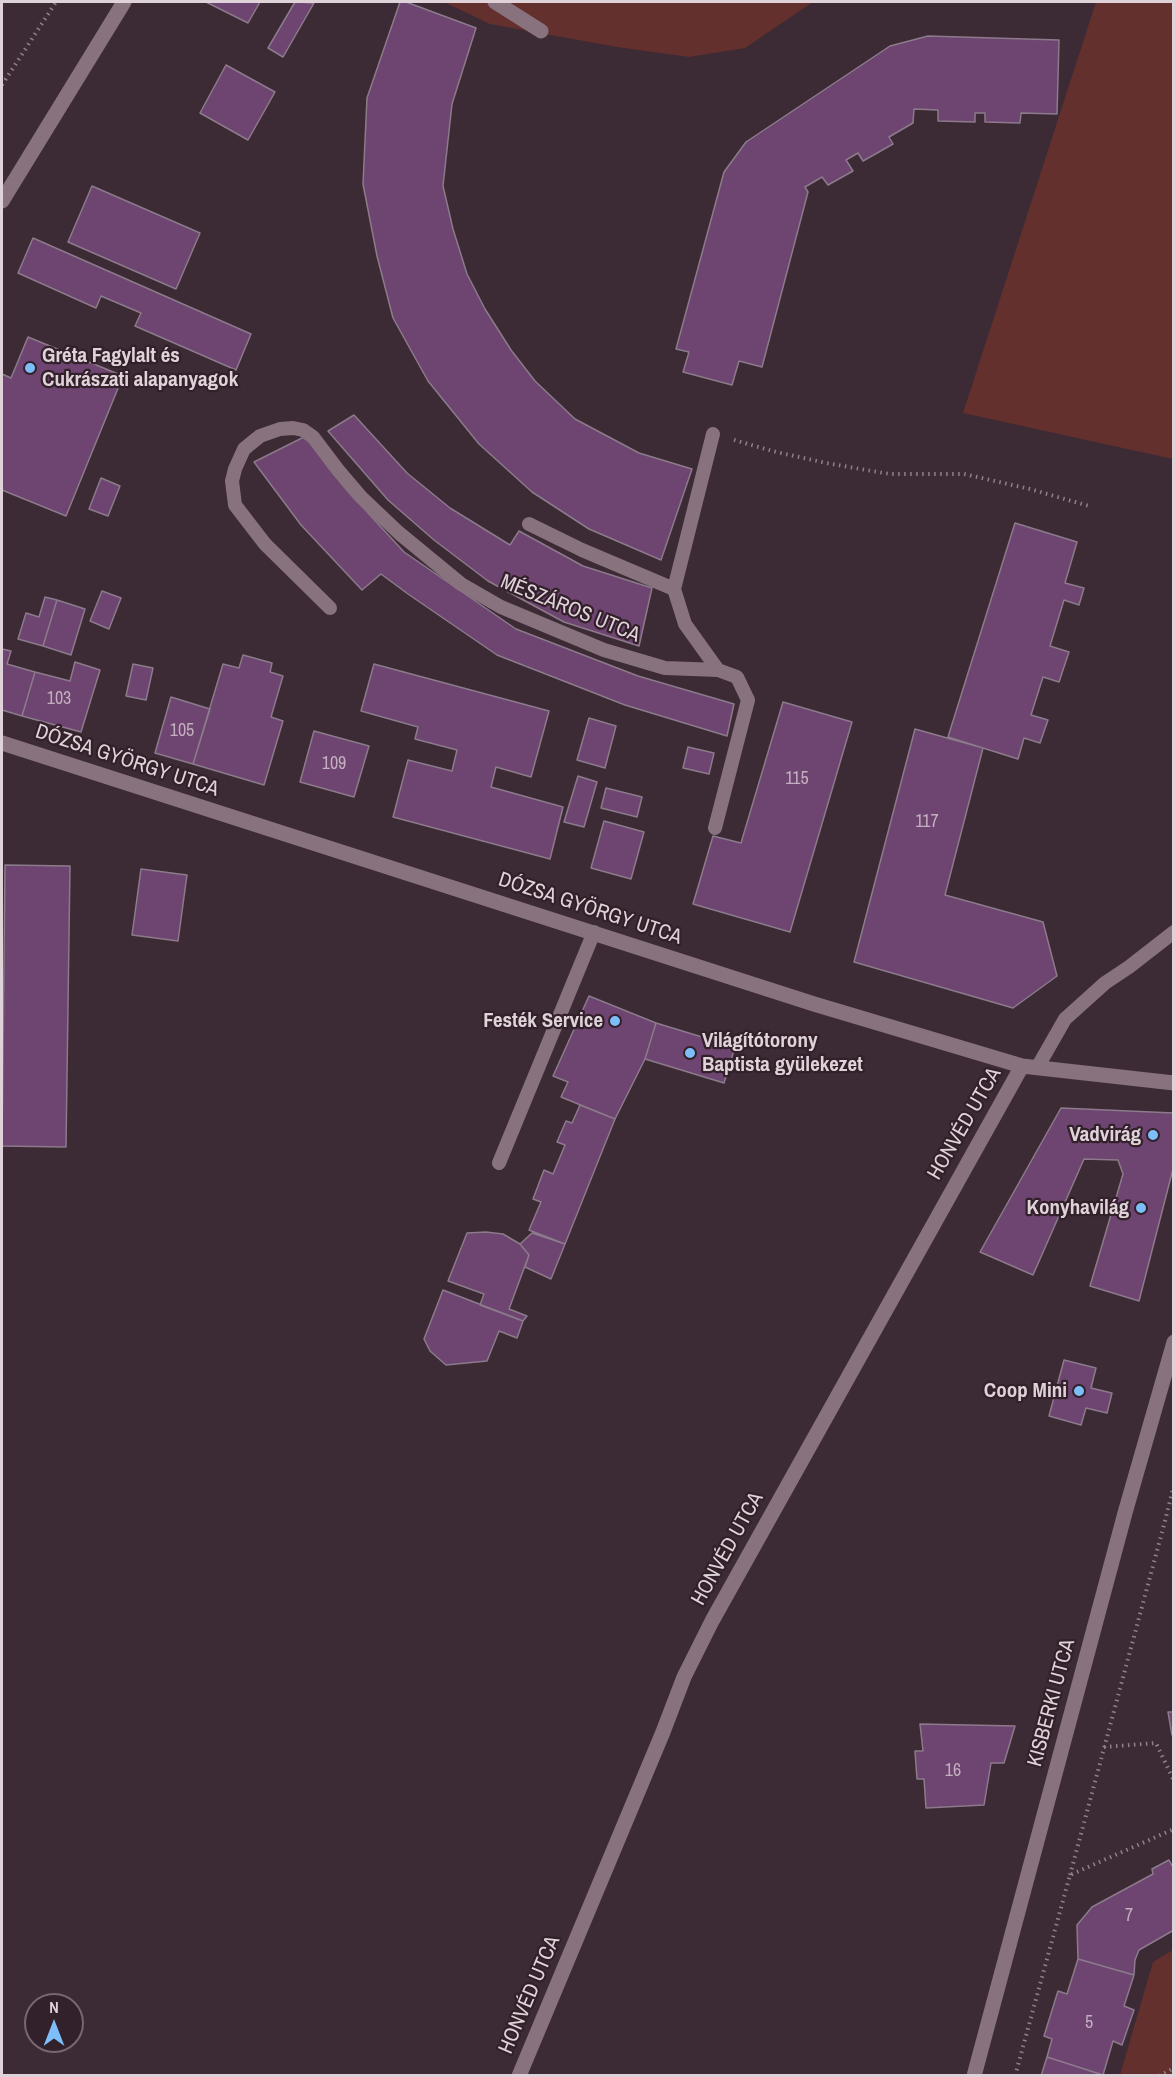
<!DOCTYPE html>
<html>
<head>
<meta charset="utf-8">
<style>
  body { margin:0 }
  #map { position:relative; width:1175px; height:2077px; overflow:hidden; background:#3c2a34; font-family:"Archivo Narrow",sans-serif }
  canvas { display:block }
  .frame { position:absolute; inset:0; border:3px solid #dfd3d9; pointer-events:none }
  .north { position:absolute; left:24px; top:1993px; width:60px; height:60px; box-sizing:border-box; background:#32202a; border:2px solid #776870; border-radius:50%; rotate:0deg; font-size:16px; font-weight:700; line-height:24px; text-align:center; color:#dfd3d9 }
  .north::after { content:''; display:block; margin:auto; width:21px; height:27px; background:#7dbef9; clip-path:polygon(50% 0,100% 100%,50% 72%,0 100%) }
</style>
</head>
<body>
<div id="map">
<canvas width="1175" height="2077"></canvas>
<div class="frame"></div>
<div class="north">N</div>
</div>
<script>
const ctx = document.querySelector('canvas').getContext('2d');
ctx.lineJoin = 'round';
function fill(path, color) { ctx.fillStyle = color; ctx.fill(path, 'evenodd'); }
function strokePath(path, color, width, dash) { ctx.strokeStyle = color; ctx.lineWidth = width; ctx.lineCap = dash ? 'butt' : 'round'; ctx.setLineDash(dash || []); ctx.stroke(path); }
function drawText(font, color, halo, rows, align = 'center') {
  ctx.font = font + ' "Archivo Narrow",sans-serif'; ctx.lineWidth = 4.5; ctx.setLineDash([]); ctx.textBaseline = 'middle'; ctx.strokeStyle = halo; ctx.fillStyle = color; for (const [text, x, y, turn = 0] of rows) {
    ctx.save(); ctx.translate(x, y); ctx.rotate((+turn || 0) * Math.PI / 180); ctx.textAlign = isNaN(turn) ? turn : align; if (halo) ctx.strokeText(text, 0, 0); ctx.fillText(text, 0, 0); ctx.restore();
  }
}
fill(new Path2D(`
  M 444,2 L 813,2 L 745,48 L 689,57 L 617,47 L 490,24 Z
  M 1096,2 L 1173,2 L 1173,459 L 963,413 Z
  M 1173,1950 L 1173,2075 L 1120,2075 L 1153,1962 Z`), '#63302e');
const building = new Path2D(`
  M 206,2 L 260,2 L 248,23 Z
  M 295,2 L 314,3 L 283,57 L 268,48 Z
  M 400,2 L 406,2 L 476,28 L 452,104 L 443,186 L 453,229 L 467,274 L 485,309 L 511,350 L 535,381 L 575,419 L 639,453 L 692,469 L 661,560 L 589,529 L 532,492 L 479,444 L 428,381 L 393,318 L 377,256 L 363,184 L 367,98 Z
  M 928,36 L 1059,40 L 1057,114 L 1021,113 L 1020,123 L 985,122 L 985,113 L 975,113 L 975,122 L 938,121 L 938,110 L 914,109 L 913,123 L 889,137 L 893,144 L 863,161 L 858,153 L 846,160 L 853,171 L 828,185 L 822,177 L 805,187 L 808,192 L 762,367 L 739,361 L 732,385 L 683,372 L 689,352 L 676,349 L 724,172 L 746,142 L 890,46 Z
  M 226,65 L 275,92 L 248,140 L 200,113 Z
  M 92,186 L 200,233 L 176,289 L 68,242 Z
  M 33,238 L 251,334 L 236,370 L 135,326 L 141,313 L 101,296 L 96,308 L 18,273 Z
  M 28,337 L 123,376 L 66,516 L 2,490 L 2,374 L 11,378 Z
  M 354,415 L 407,473 L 450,508 L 510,545 L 519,531 L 583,566 L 652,588 L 639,646 L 564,622 L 488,581 L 434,540 L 388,500 L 328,431 Z
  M 306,436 L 345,488 L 404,552 L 516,629 L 638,676 L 734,704 L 727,736 L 625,705 L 497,655 L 408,594 L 381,574 L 362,590 L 301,525 L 254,462 Z
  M 101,478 L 120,486 L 108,516 L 89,509 Z
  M 1015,523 L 1077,542 L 1065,583 L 1084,588 L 1079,605 L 1064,600 L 1050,646 L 1069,652 L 1059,682 L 1043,677 L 1031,715 L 1048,720 L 1040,743 L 1024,738 L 1018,759 L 948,737 Z
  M 102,591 L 121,598 L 109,629 L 90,621 Z
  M 45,597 L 57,600 L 43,646 L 18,639 L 26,613 L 39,617 Z
  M 57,600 L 85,609 L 71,655 L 43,646 Z
  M 2,649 L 11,651 L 7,664 L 35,672 L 22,716 L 2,710 Z
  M 243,655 L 272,663 L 270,672 L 283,676 L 271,717 L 283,721 L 264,785 L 193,764 L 223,664 L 239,668 Z
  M 75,662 L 100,670 L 81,732 L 22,716 L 35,672 L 70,681 Z
  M 133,664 L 153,668 L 146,700 L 126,696 Z
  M 374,664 L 549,711 L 531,777 L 496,767 L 491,787 L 563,807 L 550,859 L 393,817 L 408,760 L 452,771 L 457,750 L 415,739 L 418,727 L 361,711 Z
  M 171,697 L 210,709 L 193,764 L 155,753 Z
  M 783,702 L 852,722 L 790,932 L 693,904 L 713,836 L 741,843 Z
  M 589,718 L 616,726 L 605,768 L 577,760 Z
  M 915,729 L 983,748 L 945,895 L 1043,922 L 1057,976 L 1013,1008 L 854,962 Z
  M 314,731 L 369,746 L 354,797 L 300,782 Z
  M 688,747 L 714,753 L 709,774 L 683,768 Z
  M 578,776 L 597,782 L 584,827 L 564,822 Z
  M 606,788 L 642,797 L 637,817 L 601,808 Z
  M 604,821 L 644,832 L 631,879 L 591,868 Z
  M 5,865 L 70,866 L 66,1147 L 2,1146 Z
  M 141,869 L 187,875 L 178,941 L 132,935 Z
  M 589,996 L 656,1023 L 645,1059 L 615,1119 L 561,1097 L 568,1082 L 553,1076 Z
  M 656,1023 L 735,1047 L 724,1083 L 645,1059 Z
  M 580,1105 L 615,1119 L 565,1244 L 529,1230 L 541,1202 L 533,1199 L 544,1170 L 553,1174 L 565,1145 L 557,1142 L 566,1121 L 572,1123 Z
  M 1061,1108 L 1174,1113 L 1174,1165 L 1139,1301 L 1090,1286 L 1123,1174 L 1118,1160 L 1084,1159 L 1033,1275 L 980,1252 Z
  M 486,1232 L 503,1234 L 520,1244 L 529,1255 L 509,1309 L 527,1316 L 523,1321 L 480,1305 L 484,1294 L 448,1281 L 467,1233 Z
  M 532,1233 L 565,1244 L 551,1279 L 525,1267 L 529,1255 L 520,1244 Z
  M 443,1290 L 523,1321 L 517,1338 L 499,1331 L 487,1361 L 446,1365 L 430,1351 L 424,1339 Z
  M 1064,1360 L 1096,1368 L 1091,1388 L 1112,1393 L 1107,1413 L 1086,1408 L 1081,1425 L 1049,1416 Z
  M 1168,1712 L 1174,1712 L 1174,1734 L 1172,1735 Z
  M 920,1724 L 1015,1726 L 1004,1763 L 991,1763 L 984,1805 L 926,1808 L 924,1779 L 917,1779 L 915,1751 L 923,1751 Z
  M 1169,1860 L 1174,1869 L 1174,1930 L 1139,1950 L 1135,1960 L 1134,1975 L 1078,1959 L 1077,1925 L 1092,1907 L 1153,1874 L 1152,1869 Z
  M 1078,1959 L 1134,1975 L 1124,2006 L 1134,2010 L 1122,2045 L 1113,2041 L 1103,2075 L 1047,2057 L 1052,2039 L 1044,2036 L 1058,1991 L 1067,1994 Z
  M 1047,2057 L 1103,2075 L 1102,2076 L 1041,2076 Z`);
fill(building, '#6e4470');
strokePath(building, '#8b7b8b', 1.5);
strokePath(new Path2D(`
  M 2,85 L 56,2
  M 734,440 L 776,452 L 831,464 L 890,474 L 964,474 L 1030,489 L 1089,506
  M 1104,1747 L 1156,1743 L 1174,1781
  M 1070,1875 L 1165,1521 L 1174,1485
  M 1015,2076 L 1070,1875 L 1174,1829
  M 1159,2076 L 1174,2068`), '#908189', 4, [1.5, 4.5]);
strokePath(new Path2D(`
  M 713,434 L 674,589 L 685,624 L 718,670
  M 529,524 L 582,550 L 674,589
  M 330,608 L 265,544 L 235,505 L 232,481 L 235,469 L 244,449 L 260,436 L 280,429 L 293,428 L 303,430 L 313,437 L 338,470 L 361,497 L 399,533 L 461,584 L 501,607 L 604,650 L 665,668 L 718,670 L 737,677 L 748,700 L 715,828
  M 1037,1068 L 1065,1019 L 1105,983 L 1129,967 L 1174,932
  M 499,1163 L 594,932`), '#87727d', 14);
strokePath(new Path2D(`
  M 495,2 L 541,31
  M 2,743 L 814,1004 L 1022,1066 L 1174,1083
  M 519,2076 L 663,1732 L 684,1677 L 712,1621 L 1022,1066
  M 974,2076 L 1125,1513 L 1174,1342`), '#87727d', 15);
strokePath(new Path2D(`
  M 2,201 L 124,2`), '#87727d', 15);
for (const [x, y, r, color] of [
  [30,368,6,"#7dbef9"],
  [615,1021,6,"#7dbef9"],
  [690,1053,6,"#7dbef9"],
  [1153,1135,6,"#7dbef9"],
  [1141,1208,6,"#7dbef9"],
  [1079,1391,6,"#7dbef9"]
]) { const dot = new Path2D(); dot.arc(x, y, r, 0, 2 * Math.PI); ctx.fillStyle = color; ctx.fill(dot); strokePath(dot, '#32202a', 2); }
drawText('18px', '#c3afbf', null, [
  ["103",59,699],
  ["105",182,731],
  ["109",334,764],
  ["115",797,779],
  ["117",927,822],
  ["16",953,1771],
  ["7",1129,1916],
  ["5",1089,2023]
]);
drawText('bold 21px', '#dfd3d9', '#32202a', [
  ["Gréta Fagylalt és",42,356,"left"],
  ["Cukrászati alapanyagok",42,380,"left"],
  ["Festék Service",603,1021],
  ["Világítótorony",702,1041,"left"],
  ["Baptista gyülekezet",702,1065,"left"],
  ["Vadvirág",1141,1135],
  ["Konyhavilág",1129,1208],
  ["Coop Mini",1067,1391]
], 'right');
drawText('21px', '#dfd3d9', '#32202a', [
  ["MÉSZÁROS UTCA",570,609,22],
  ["DÓZSA GYÖRGY UTCA",127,761,18],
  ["DÓZSA GYÖRGY UTCA",590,909,18],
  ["HONVÉD UTCA",965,1124,-60],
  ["HONVÉD UTCA",728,1549,-61],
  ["KISBERKI UTCA",1052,1703,-75],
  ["HONVÉD UTCA",530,1995,-67]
]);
</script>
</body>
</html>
